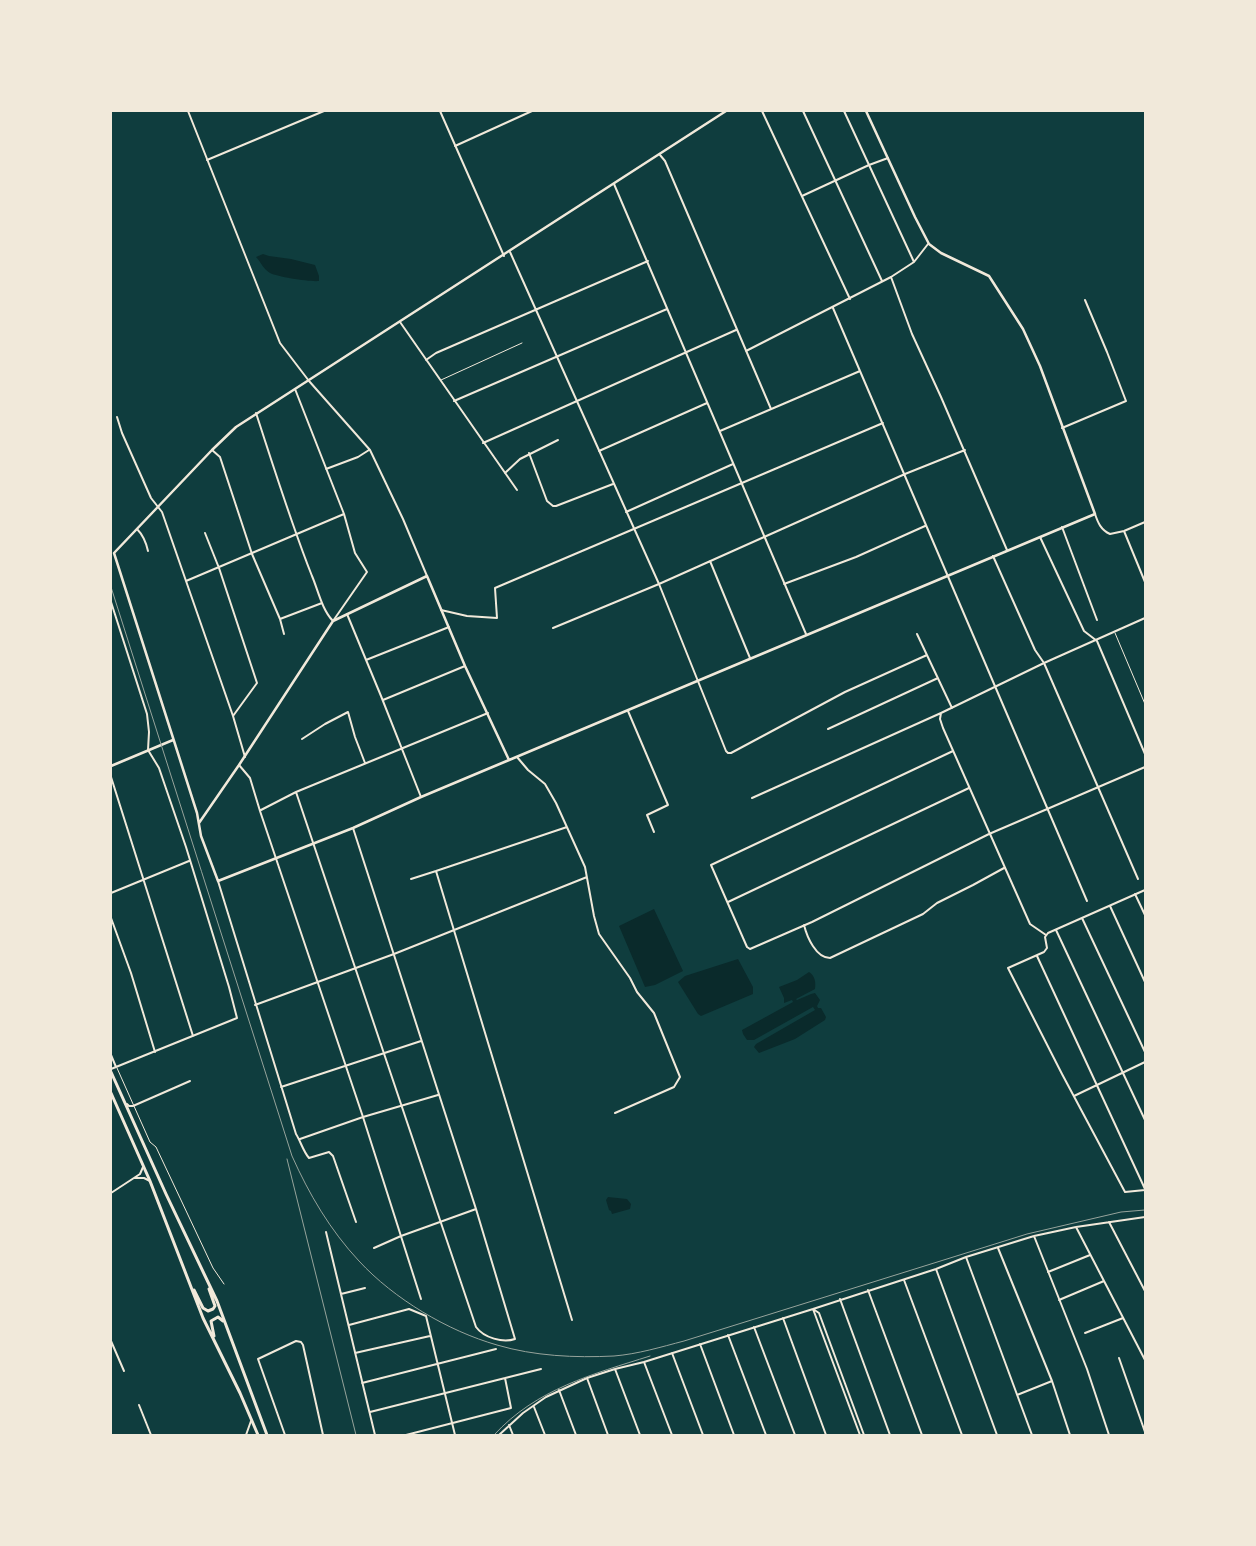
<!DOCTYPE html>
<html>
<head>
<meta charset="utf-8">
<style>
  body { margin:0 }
  #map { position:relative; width:1256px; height:1546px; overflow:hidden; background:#0f3d3e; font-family:"Source Sans 3",sans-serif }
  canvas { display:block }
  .frame { position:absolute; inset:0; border:112px solid #f1e9da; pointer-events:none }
</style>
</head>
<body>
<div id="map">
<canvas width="1256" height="1546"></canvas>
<div class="frame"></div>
</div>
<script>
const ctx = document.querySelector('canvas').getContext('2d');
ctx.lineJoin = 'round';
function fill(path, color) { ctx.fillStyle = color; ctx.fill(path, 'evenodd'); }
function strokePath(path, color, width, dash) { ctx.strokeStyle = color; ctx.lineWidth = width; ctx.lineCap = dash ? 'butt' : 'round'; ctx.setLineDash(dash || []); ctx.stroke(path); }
fill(new Path2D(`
  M 263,254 L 269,256 L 291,259 L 315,265 L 319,276 L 319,281 C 310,282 278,277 270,273 C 263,269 261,262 256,257 Z
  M 654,909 L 683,971 L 655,985 L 645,987 L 619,926 Z
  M 738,959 L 753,987 L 753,994 L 701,1016 L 698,1014 L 678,982 L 685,976 Z
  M 809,972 C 815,976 816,982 815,989 L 796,999 L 797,1000 L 811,994 L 815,993 L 820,1000 L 817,1006 L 818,1008 L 821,1008 L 826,1017 L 825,1020 L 795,1039 L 759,1053 L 754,1047 L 756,1044 L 815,1010 L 813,1007 L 754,1040 L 747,1040 L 743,1034 L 742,1030 L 793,1002 L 792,1000 L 784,1003 L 784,998 L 779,987 L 797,980 Z
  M 608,1197 L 627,1199 L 631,1204 L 630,1209 L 612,1214 L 611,1211 L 609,1210 L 606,1200 Z`), '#0a2a2b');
strokePath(new Path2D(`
  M 441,380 L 522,343
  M 1115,633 L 1145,704`), '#f1e9da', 1);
strokePath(new Path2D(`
  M 117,1068 L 150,1142 L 156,1147 L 213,1268 L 224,1284`), '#f1e9da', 1);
strokePath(new Path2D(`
  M 188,111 L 280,343 L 309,381 L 370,450 L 403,519 L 427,576
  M 440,111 L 504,256
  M 762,111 L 850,299
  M 803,111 L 882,281
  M 844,111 L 914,262
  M 455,146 L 532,111
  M 660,155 L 665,161 L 771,409
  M 207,160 L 324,111
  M 614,184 L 806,634
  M 802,196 L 869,165 L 888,158
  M 510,252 L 659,584 L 726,751 L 728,753 L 731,753 L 845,692 L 927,655
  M 891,277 L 912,334 L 941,397 L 1007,550
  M 833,308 L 1087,901
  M 400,322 L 517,490
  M 746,351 L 891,277 L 914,262 L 928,244
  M 426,360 L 436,353 L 648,261
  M 454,401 L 667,309
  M 256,413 C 274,468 291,523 312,576 C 318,590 322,610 333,621 L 367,572 L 355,553 L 344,514 L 295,389
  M 117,417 L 122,433 L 151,498 L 162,512 L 233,716 L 245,757
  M 1062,428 L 1126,401 L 1107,352 L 1085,300
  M 720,431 L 860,371
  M 483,443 L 736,330
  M 212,450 L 220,457 L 252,554 L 280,619 L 322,603
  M 599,451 L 707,403
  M 529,453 L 547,501 L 553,506 L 556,506 L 613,484
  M 326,469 L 358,457 L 369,450
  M 505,473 L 520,459 L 558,440
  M 626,512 L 733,464
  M 1095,514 C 1098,523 1101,530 1110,534 L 1124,531 L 1145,522
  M 1062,527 L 1097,620
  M 137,529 C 143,535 146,542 148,551
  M 1124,531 L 1145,582
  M 205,533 L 219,568 L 257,683 L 233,716
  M 1040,537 L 1084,631 L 1097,641 L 1145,754
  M 993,556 L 1035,650 L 1044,663 L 1138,879
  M 710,561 L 750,658
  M 186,581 L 344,514
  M 784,584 L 856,557 L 925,526
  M 111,602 L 147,714 L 149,732 L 148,750 L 159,768 L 186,847 L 229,987 L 237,1018 L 111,1069
  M 441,610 L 467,616 L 497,618 L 495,588 L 883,423
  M 347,614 L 381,696 L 421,797
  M 280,619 L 284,634
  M 553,628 L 659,584 L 905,474 L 965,450
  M 917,634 L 952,708
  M 366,660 L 449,627
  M 383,700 L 465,666
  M 628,711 L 668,805 L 647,815 L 654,832
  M 828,729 L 938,678
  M 302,739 L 325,724 L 348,712 L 355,737 L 365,763
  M 953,751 L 711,865 L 747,947 L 750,949 L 812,922 L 989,834 L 1145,767
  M 517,757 L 528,770 L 545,784 L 556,803 L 585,867 L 594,916 L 599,934 L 630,978 L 637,992 L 654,1013 L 680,1077 L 674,1087 L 615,1113
  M 239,765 L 250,778 L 260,811 L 363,1117 L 421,1299
  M 111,777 L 193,1036
  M 296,792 L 476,1327 C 484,1338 503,1343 515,1339 L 476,1209 L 353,828
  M 752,798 L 941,713
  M 261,810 L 296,792 L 488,713
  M 567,827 L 436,871 L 572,1320
  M 411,879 L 436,871
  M 218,881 L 296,1134 C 301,1142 303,1151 309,1158 L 329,1152 L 333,1156 L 356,1222
  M 1145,890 L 1048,933 L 1045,937 L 1047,948 L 1044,952 L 1008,968 L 1062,1074 L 1125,1192 L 1145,1190
  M 111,893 L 189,861
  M 1135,894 L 1145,915
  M 728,902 L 969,788
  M 1110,906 L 1145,982
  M 111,918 L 131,973 L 155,1052
  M 1082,918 L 1145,1052
  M 804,925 C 807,937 816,958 830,958 L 923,914 L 937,903 L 973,885 L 1004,868
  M 1056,930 L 1145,1120
  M 1046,935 L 1030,924 L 943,728 L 940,719 L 941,713 L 1044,663 L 1145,618
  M 1037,956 L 1145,1189
  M 255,1005 L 394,954 L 587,877
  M 111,1055 L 116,1067
  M 281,1087 L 421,1041
  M 1074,1096 L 1145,1062
  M 127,1104 L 129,1106 L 133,1106 L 190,1081
  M 300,1139 L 363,1117 L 438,1095
  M 135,1178 L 144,1178 L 150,1181
  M 111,1193 L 140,1174 L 143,1167
  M 1109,1222 L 1145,1291
  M 1076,1227 L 1145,1360
  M 326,1232 L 375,1435
  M 1034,1236 L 1087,1369 L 1109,1435
  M 374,1248 L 401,1236 L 476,1209
  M 998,1248 L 1052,1381 L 1070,1435
  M 966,1257 L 1032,1435
  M 936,1269 L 997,1435
  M 1048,1272 L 1090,1255
  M 904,1280 L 962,1435
  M 868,1290 L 922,1435
  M 341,1294 L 365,1288
  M 840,1299 L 890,1435
  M 1059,1300 L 1104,1281
  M 813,1309 L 819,1313 L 864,1435
  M 813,1309 L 860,1435
  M 783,1318 L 826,1435
  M 349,1325 L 409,1309 L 426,1316 L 455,1435
  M 754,1327 L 795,1435
  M 1085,1333 L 1123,1318
  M 728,1335 L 766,1435
  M 111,1341 L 124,1371
  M 700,1344 L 734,1435
  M 355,1353 L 430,1336
  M 672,1353 L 703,1435
  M 1119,1358 L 1145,1432
  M 644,1362 L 672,1435
  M 615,1369 L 640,1435
  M 587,1378 L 608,1435
  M 362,1383 L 496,1349
  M 559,1390 L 576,1435
  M 1017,1395 L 1052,1381
  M 139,1405 L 151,1435
  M 534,1407 L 545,1435
  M 370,1412 L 541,1369
  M 509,1425 L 513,1435
  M 246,1435 L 251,1421
  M 285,1435 L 258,1359 L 296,1341 L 301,1342 L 303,1345 L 323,1435
  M 406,1435 L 511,1408 L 505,1378
  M 499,1435 L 523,1413 L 546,1397 L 587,1378 L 615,1369 L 644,1362 L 813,1309 L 936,1269 L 966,1257 L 1034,1236 L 1076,1227 L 1145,1217`), '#f1e9da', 2);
strokePath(new Path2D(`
  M 726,111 L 236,427 L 212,450 L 114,553 L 197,813 L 201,836 L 218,881 L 353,828 L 421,797 L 1095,514 L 1040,366 L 1023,329 L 989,276 L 941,253 L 929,244 L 915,217 L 866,111
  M 111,766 L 173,740
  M 199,823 L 239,765 L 333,621 L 427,576 L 465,666 L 509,760`), '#f1e9da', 2.5);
strokePath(new Path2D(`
  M 111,1072 L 166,1194 L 217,1301 L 267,1435
  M 111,1093 L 150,1181 L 203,1318 L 240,1393 L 258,1435
  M 194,1290 L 203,1308 L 208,1311 L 213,1309 L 215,1306 L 209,1289
  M 214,1336 L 211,1321 L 218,1317 L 223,1321`), '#f1e9da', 3);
strokePath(new Path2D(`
  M 111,587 L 292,1156 C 309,1194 330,1230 359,1261 C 394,1299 448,1331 497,1345 C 534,1356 575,1358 614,1356 C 638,1354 661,1347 684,1341 L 1027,1234 L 1121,1212 L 1145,1210
  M 287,1159 L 356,1435
  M 494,1435 C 536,1389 593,1374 650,1356`), '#97a49c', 1);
</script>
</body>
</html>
